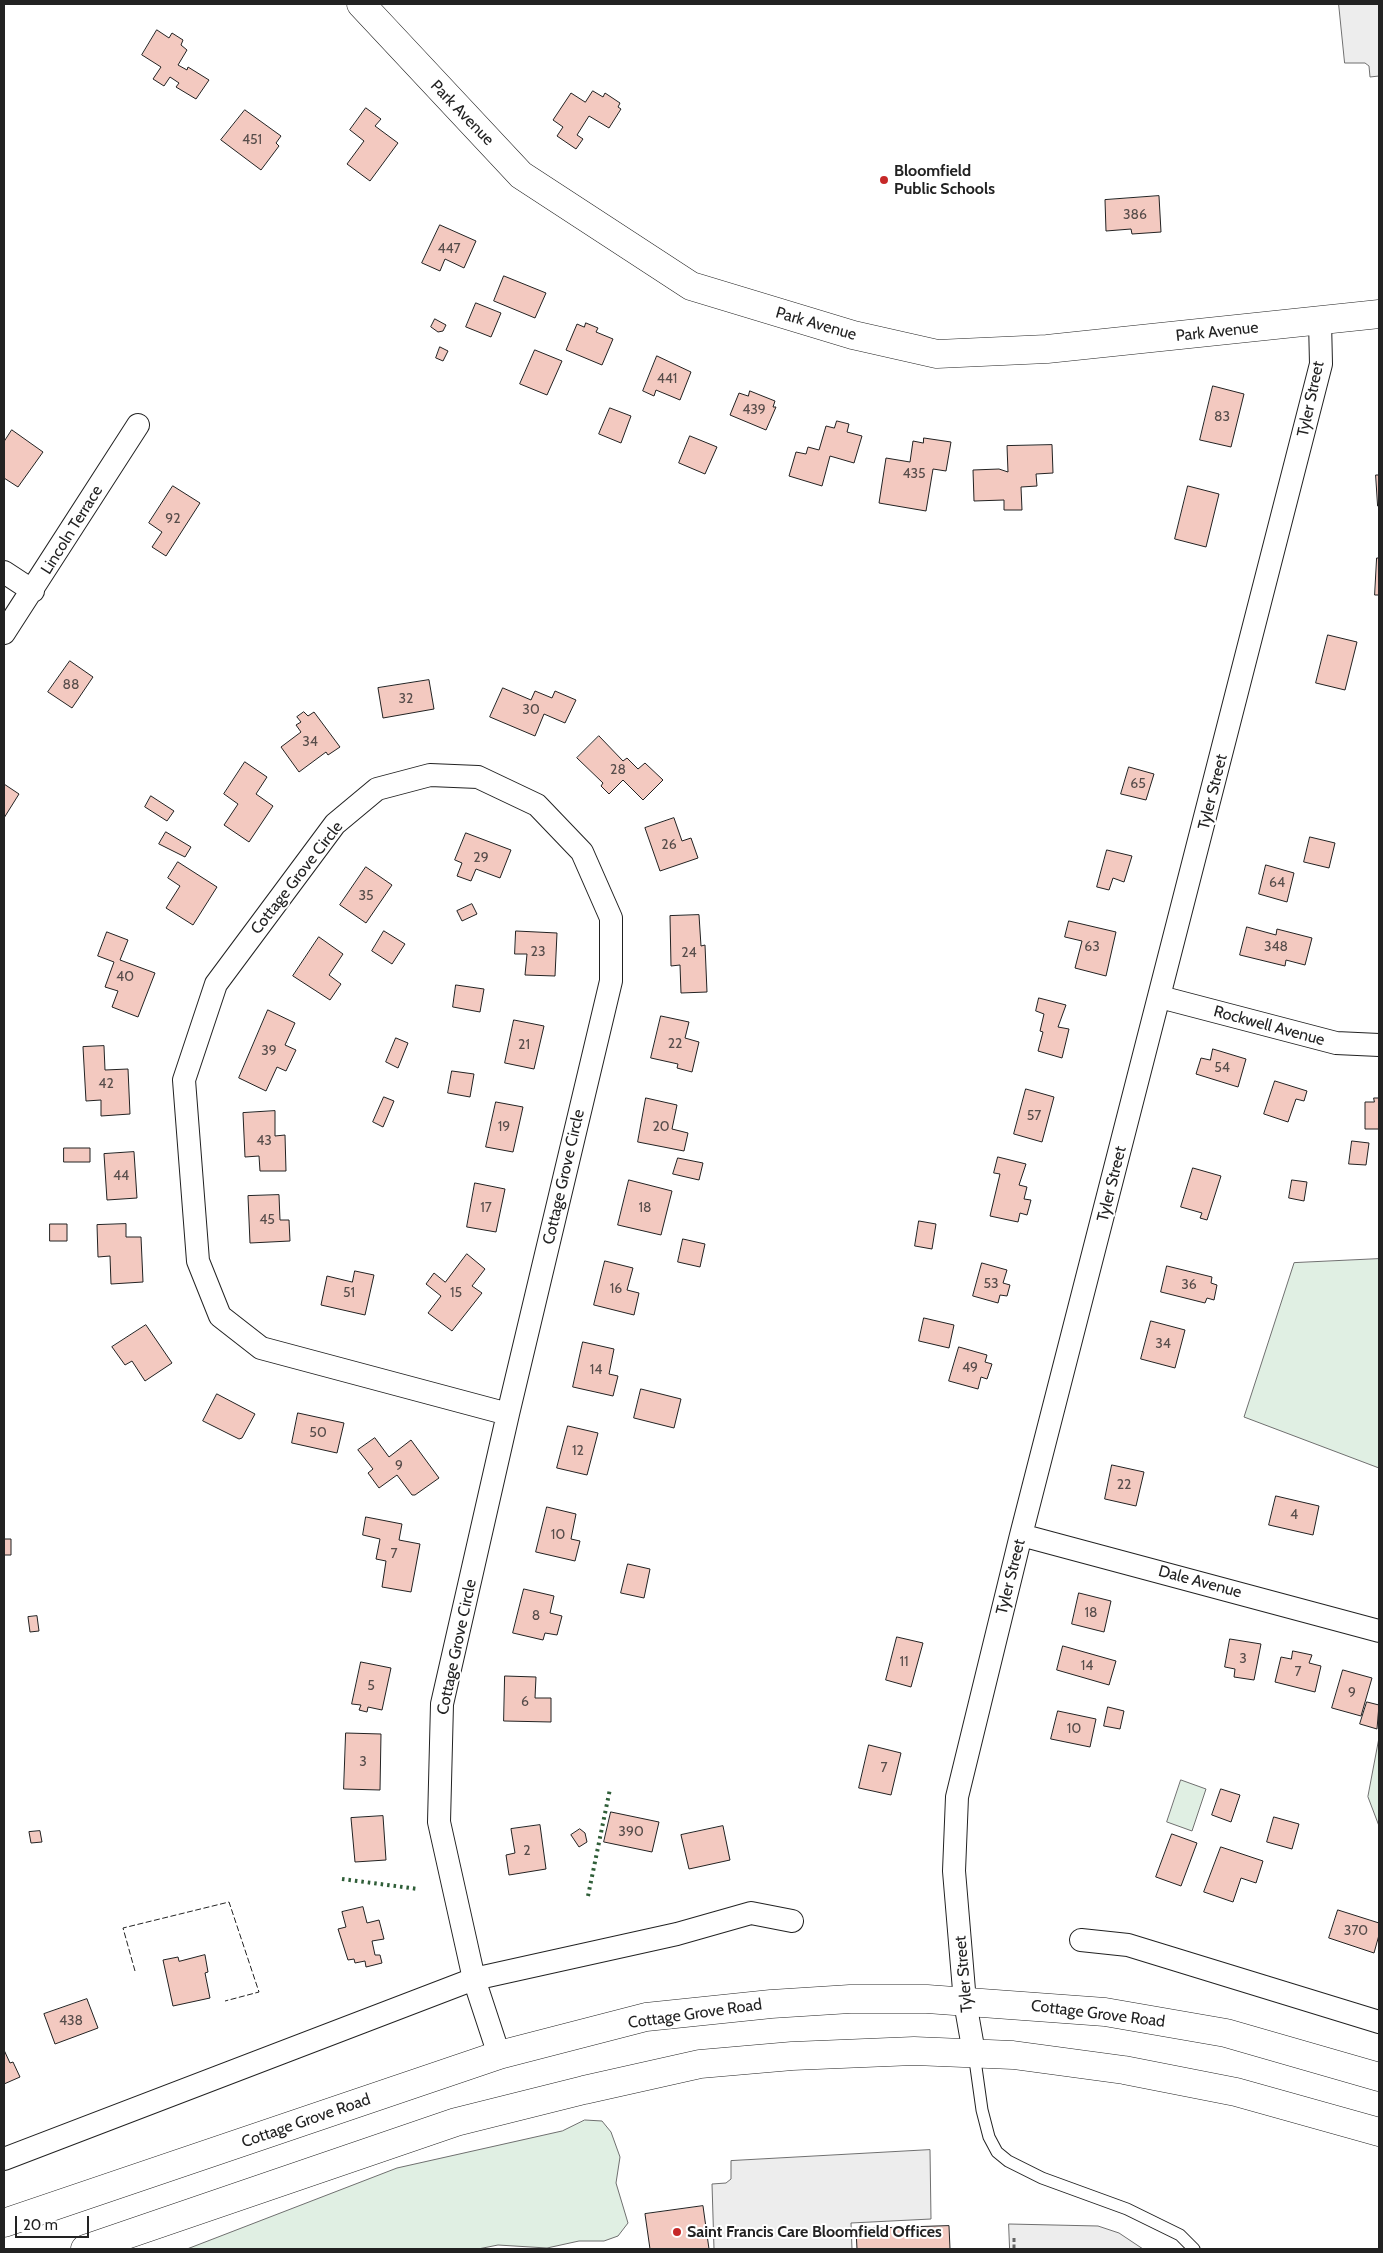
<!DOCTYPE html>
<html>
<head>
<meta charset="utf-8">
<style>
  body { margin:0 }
  #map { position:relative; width:1383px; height:2253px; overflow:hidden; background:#fff; font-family:Cabin,sans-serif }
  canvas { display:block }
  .frame { position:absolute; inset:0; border:5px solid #222; pointer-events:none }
  .scale { position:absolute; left:15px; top:2216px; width:74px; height:22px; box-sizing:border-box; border:2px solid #222; border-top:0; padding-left:6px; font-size:15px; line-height:18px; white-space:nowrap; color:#222; -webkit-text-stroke:4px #fff; paint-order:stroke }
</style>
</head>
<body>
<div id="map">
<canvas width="1383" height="2253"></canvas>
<div class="frame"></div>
<div class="scale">20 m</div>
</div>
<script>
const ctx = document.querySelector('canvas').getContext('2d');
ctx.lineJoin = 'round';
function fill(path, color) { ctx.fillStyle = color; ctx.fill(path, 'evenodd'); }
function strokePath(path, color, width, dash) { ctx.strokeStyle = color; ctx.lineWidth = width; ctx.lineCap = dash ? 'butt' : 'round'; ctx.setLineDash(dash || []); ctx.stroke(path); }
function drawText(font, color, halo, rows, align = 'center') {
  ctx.font = font + ' Cabin,sans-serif'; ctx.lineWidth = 4; ctx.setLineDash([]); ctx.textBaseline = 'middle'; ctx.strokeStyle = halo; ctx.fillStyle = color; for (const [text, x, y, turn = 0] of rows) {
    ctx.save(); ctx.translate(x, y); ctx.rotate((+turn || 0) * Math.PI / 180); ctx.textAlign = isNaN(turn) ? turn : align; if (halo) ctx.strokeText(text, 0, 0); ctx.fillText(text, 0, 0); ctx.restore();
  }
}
const green = new Path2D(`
  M 1379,1259 L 1379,1468 L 1244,1417 L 1294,1263 Z
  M 1379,1738 L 1379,1826 L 1368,1797 Z
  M 1181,1780 L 1206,1789 L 1192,1831 L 1167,1822 Z
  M 585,2120 L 602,2121 L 611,2132 L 620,2157 L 616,2183 L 628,2223 L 618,2236 L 604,2241 L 579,2241 L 547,2248 L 498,2245 L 478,2249 L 187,2249 L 397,2168 L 562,2131 Z`);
fill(green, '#e0efe3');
strokePath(green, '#6f6f6f', 1);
const parking = new Path2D(`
  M 1339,4 L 1379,4 L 1379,76 L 1370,77 L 1369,66 L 1365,63 L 1345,63 Z
  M 930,2150 L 931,2219 L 851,2223 L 852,2249 L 714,2249 L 712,2184 L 726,2183 L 731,2179 L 731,2161 Z
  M 1009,2224 L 1098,2226 L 1119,2233 L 1143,2249 L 1010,2249 Z`);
fill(parking, '#ededed');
strokePath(parking, '#6f6f6f', 1);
const building = new Path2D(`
  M 157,30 L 169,38 L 172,33 L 183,40 L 181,45 L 187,50 L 178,65 L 187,70 L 188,67 L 209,80 L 196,99 L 176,87 L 179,83 L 170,77 L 164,86 L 153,79 L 161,67 L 142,55 Z
  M 593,91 L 603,97 L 605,93 L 620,103 L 618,107 L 621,109 L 609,128 L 589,116 L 577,135 L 583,139 L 576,149 L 557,136 L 563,127 L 553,120 L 571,93 L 585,102 Z
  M 366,108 L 381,119 L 375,126 L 398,143 L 370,181 L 347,164 L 364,141 L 350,130 Z
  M 245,110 L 281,136 L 276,143 L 279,146 L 261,170 L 221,140 Z
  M 1159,196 L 1161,232 L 1132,234 L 1131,229 L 1106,231 L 1105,200 Z
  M 440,225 L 476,241 L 464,268 L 445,259 L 440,271 L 422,263 Z
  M 504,276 L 546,293 L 535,318 L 494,301 Z
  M 476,303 L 501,313 L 491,337 L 466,327 Z
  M 435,319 L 446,325 L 443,331 L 438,332 L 431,327 Z
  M 586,323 L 598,328 L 596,332 L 613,339 L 602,365 L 566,350 L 577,324 L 584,327 Z
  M 440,347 L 448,351 L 443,361 L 436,358 Z
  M 535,350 L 562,361 L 547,395 L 520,384 Z
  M 657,356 L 691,372 L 680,400 L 656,390 L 654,396 L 643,391 Z
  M 1213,386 L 1244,394 L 1231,447 L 1200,440 Z
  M 750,391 L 775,401 L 773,407 L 776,407 L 766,430 L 730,415 L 739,393 L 748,396 Z
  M 610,408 L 631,416 L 621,443 L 599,434 Z
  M 837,421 L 849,424 L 847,432 L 862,436 L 854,463 L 830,456 L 822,486 L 789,476 L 796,452 L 806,454 L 808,447 L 819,450 L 826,426 L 834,428 Z
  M 12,430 L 43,452 L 18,487 L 4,478 L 4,442 Z
  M 690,436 L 717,447 L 705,474 L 679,463 Z
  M 924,438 L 951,442 L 946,471 L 933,469 L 926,511 L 879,503 L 886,458 L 910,462 L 913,441 L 923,443 Z
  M 1052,445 L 1053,473 L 1036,474 L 1037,486 L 1021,487 L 1022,510 L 1004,510 L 1004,500 L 974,501 L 973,470 L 999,469 L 1008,472 L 1007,446 Z
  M 1376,475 L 1379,475 L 1379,506 L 1378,506 Z
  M 173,486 L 200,503 L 166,556 L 152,547 L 162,532 L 149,523 Z
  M 1188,486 L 1219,494 L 1206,547 L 1175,539 Z
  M 1377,558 L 1379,558 L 1379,595 L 1375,595 Z
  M 1328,635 L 1357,642 L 1345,690 L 1316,683 Z
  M 70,661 L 93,677 L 72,708 L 48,692 Z
  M 429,680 L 434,709 L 383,718 L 378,688 Z
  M 503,688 L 531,700 L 535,691 L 552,698 L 555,691 L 576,700 L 565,723 L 544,714 L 535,736 L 490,717 Z
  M 304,712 L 308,716 L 314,712 L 340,747 L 328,755 L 326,752 L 299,772 L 281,747 L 301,732 L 296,725 L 301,722 L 297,717 Z
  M 599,736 L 623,761 L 627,758 L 638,769 L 645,763 L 663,780 L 643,800 L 623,780 L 609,794 L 601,786 L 603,783 L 577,758 Z
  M 245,762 L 267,777 L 256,794 L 273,806 L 249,842 L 224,825 L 238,804 L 224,794 Z
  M 1129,767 L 1154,774 L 1146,800 L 1121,794 Z
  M 4,784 L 19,794 L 4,818 Z
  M 151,796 L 174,811 L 167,821 L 145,807 Z
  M 674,818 L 682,841 L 691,838 L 698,858 L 660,871 L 645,828 Z
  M 166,832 L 191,847 L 185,857 L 159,844 Z
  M 466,833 L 511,850 L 500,878 L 476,869 L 471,881 L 457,876 L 462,863 L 455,860 Z
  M 1310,837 L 1335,843 L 1329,868 L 1304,862 Z
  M 1107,850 L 1132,856 L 1124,882 L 1113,878 L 1109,890 L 1097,887 Z
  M 178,862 L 217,887 L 193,925 L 166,908 L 180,886 L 168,878 Z
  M 1266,865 L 1294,873 L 1287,902 L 1259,894 Z
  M 366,867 L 392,885 L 366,923 L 340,905 Z
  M 472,904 L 477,914 L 462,921 L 457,911 Z
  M 699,915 L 701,946 L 705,945 L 707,992 L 681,993 L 680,965 L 671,966 L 670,916 Z
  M 1069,921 L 1116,932 L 1106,976 L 1075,968 L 1082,941 L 1065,937 Z
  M 1247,927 L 1276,935 L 1277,929 L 1312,938 L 1305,965 L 1286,960 L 1285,966 L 1240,955 Z
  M 384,931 L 405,944 L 392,964 L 372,951 Z
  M 516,931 L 557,933 L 555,976 L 525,975 L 527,954 L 515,954 Z
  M 107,932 L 128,940 L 120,960 L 155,973 L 138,1017 L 112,1007 L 118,991 L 105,987 L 114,962 L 98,956 Z
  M 319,937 L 343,954 L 329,975 L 341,984 L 330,1000 L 293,976 Z
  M 456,985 L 484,989 L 480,1012 L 453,1007 Z
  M 1039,998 L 1066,1005 L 1058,1027 L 1069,1029 L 1062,1058 L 1038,1051 L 1043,1032 L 1040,1031 L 1044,1014 L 1036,1011 Z
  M 268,1010 L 295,1023 L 285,1045 L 296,1050 L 286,1071 L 277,1067 L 266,1091 L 239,1078 Z
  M 661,1016 L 689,1022 L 685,1038 L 699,1042 L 692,1072 L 677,1068 L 678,1064 L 651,1058 Z
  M 514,1020 L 544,1026 L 534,1069 L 505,1063 Z
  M 396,1038 L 408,1043 L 398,1068 L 386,1062 Z
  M 104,1046 L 105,1070 L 128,1069 L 130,1114 L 101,1116 L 101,1100 L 86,1101 L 83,1047 Z
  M 1213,1049 L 1246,1059 L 1238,1087 L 1196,1074 L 1201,1058 L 1210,1060 Z
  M 452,1071 L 474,1074 L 470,1097 L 448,1093 Z
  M 1275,1081 L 1307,1091 L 1304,1101 L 1296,1099 L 1288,1122 L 1264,1114 Z
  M 1026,1089 L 1054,1097 L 1042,1142 L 1014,1134 Z
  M 384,1097 L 394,1101 L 383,1127 L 373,1122 Z
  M 646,1098 L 677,1105 L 672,1129 L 688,1133 L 684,1151 L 638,1142 Z
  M 1374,1098 L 1379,1098 L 1379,1129 L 1365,1129 L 1365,1102 L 1374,1102 Z
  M 496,1102 L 523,1107 L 513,1152 L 486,1147 Z
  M 275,1111 L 275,1136 L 285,1135 L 286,1171 L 260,1171 L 259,1156 L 245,1157 L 243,1113 Z
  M 1352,1141 L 1369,1143 L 1366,1165 L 1349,1164 Z
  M 64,1148 L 90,1148 L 90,1162 L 64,1162 Z
  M 134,1152 L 137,1198 L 107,1200 L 104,1154 Z
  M 998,1157 L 1026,1164 L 1019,1185 L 1027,1187 L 1024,1199 L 1031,1200 L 1027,1215 L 1020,1213 L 1018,1222 L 990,1216 L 1000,1174 L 994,1173 Z
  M 678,1158 L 703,1163 L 699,1180 L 673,1174 Z
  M 1193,1168 L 1221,1176 L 1207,1220 L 1200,1218 L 1202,1213 L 1181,1207 Z
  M 629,1180 L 672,1191 L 661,1235 L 618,1225 Z
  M 1292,1180 L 1307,1182 L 1304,1201 L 1289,1198 Z
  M 475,1183 L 505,1189 L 496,1232 L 467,1227 Z
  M 279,1195 L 280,1220 L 289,1220 L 290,1241 L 250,1243 L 248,1196 Z
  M 919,1221 L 936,1224 L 932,1249 L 915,1246 Z
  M 50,1224 L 67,1224 L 67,1241 L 50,1241 Z
  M 126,1224 L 126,1237 L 141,1237 L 143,1282 L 111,1284 L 110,1256 L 98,1257 L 97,1225 Z
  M 683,1239 L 705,1244 L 700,1267 L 678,1262 Z
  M 467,1254 L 485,1269 L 472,1286 L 482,1293 L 452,1331 L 428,1313 L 441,1296 L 426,1284 L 434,1273 L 445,1282 Z
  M 605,1261 L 633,1268 L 627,1290 L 639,1293 L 634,1315 L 594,1305 Z
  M 982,1263 L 1007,1270 L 1003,1283 L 1010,1285 L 1007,1296 L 1000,1295 L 998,1303 L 973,1296 Z
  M 1167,1266 L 1212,1277 L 1211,1283 L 1217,1285 L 1214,1300 L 1207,1298 L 1205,1303 L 1161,1292 Z
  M 355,1271 L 374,1275 L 365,1315 L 321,1305 L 327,1276 L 352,1282 Z
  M 924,1318 L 954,1325 L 949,1348 L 919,1341 Z
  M 1151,1321 L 1185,1330 L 1175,1368 L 1141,1359 Z
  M 146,1325 L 172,1363 L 145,1381 L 132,1361 L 125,1365 L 112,1347 Z
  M 583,1342 L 614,1349 L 609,1374 L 618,1376 L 613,1396 L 573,1387 Z
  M 959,1347 L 987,1355 L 985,1362 L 992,1364 L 987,1379 L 981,1377 L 978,1389 L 949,1381 Z
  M 641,1389 L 681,1399 L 674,1428 L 634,1418 Z
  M 217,1394 L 255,1414 L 242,1438 L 239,1439 L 203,1421 Z
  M 298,1413 L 344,1423 L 337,1453 L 292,1443 Z
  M 568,1426 L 598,1433 L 587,1475 L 557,1468 Z
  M 375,1438 L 389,1457 L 411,1440 L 439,1478 L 415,1495 L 412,1495 L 397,1475 L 379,1488 L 368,1473 L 373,1469 L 358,1450 Z
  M 1112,1465 L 1144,1472 L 1136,1506 L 1105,1499 Z
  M 1276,1496 L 1319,1506 L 1313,1535 L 1269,1525 Z
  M 547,1507 L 576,1514 L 571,1539 L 580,1541 L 575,1561 L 536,1552 Z
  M 366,1517 L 402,1524 L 399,1540 L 420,1544 L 411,1592 L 382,1587 L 386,1561 L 376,1559 L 380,1539 L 363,1535 Z
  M 4,1539 L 11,1539 L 11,1555 L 4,1555 Z
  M 628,1564 L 650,1569 L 644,1598 L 621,1593 Z
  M 524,1589 L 554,1596 L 550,1613 L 562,1616 L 557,1635 L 545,1633 L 543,1640 L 513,1633 Z
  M 1079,1593 L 1111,1601 L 1104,1632 L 1072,1624 Z
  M 37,1616 L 39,1631 L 30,1632 L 28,1617 Z
  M 897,1637 L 923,1643 L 911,1687 L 886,1680 Z
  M 1230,1639 L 1261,1644 L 1254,1680 L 1234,1677 L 1235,1669 L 1225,1667 Z
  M 1063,1646 L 1116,1661 L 1109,1685 L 1057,1670 Z
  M 1293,1651 L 1312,1655 L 1309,1663 L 1321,1666 L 1315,1692 L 1275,1682 L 1281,1657 L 1291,1659 Z
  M 361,1662 L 391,1668 L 382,1710 L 368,1707 L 367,1712 L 359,1710 L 361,1705 L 352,1704 Z
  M 1343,1670 L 1372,1678 L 1361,1716 L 1332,1708 Z
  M 505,1676 L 536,1677 L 535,1698 L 551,1698 L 551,1722 L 504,1721 Z
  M 1367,1702 L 1379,1705 L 1377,1729 L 1360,1724 Z
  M 1108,1707 L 1124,1711 L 1120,1729 L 1104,1726 Z
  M 1058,1711 L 1096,1719 L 1090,1747 L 1051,1739 Z
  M 346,1733 L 381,1734 L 380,1790 L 344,1789 Z
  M 869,1745 L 901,1753 L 891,1795 L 859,1788 Z
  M 1221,1789 L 1240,1795 L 1231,1822 L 1212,1815 Z
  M 611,1812 L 659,1822 L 652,1852 L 604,1842 Z
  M 383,1816 L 386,1860 L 355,1862 L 351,1818 Z
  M 1274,1817 L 1299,1824 L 1292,1849 L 1267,1842 Z
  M 540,1825 L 546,1869 L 509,1875 L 506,1855 L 515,1853 L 511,1829 Z
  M 723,1826 L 730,1860 L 689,1869 L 681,1835 Z
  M 580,1829 L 585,1833 L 587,1842 L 579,1847 L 571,1835 Z
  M 40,1831 L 42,1842 L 31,1843 L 29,1832 Z
  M 1172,1834 L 1197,1843 L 1181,1886 L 1156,1877 Z
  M 1221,1847 L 1263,1861 L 1256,1883 L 1241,1878 L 1233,1902 L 1204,1892 Z
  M 363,1907 L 367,1923 L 379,1920 L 384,1939 L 372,1941 L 375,1955 L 380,1955 L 382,1963 L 366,1967 L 365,1961 L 355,1963 L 354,1959 L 348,1960 L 338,1929 L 346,1927 L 342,1912 Z
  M 1338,1910 L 1379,1923 L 1379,1935 L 1374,1953 L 1329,1938 Z
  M 205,1955 L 208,1972 L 205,1973 L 210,1998 L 173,2006 L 163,1960 L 178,1957 L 179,1961 Z
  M 87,1999 L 98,2028 L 55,2044 L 44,2014 Z
  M 4,2050 L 10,2063 L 13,2062 L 20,2077 L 4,2084 Z
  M 703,2206 L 709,2249 L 650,2249 L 645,2214 Z
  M 949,2226 L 950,2249 L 857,2249 L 856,2229 Z`);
fill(building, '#f3c9c0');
strokePath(building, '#222', 1);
const lane = new Path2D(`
  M 974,2053 L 982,2110 L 989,2137 L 997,2152 L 1008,2161 L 1042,2178 L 1127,2209 L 1180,2235 L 1194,2249`);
const street = new Path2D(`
  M 4,572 L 33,591
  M 4,633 L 138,425
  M 430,775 L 478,777 L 537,805 L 582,852 L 611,918 L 611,981 L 508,1414 L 261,1348 L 220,1316 L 198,1261 L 184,1080 L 216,984 L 335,824 L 377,789 Z
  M 1160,997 L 1336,1043 L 1379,1045
  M 1021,1535 L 1379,1631
  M 1081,1940 L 1128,1945 L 1379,2022
  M 974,2053 L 965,2002 L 954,1871 L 957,1797 L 1021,1535 L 1321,364 L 1320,321
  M 499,2055 L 474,1979 L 439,1822 L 442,1704 L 508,1414
  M 4,2159 L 474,1979 L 677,1934 L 751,1913 L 792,1921`);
const secondary = new Path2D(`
  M 361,4 L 521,175 L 691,286 L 853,335 L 937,354 L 1047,349 L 1379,314`);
const primary = new Path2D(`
  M 4,2223 L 499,2055 L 646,2017 L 771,2004 L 850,1999 L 927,1999 L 1105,2012 L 1226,2033 L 1379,2077
  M 85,2249 L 456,2122 L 584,2090 L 700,2064 L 792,2056 L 914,2051 L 1013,2055 L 1124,2070 L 1236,2092 L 1379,2132`);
strokePath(lane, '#222', 13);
strokePath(street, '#222', 24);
strokePath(secondary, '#222', 29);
strokePath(primary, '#222', 29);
strokePath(new Path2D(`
  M 1014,2238 L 1014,2249`), '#646464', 3, [4, 2.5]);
strokePath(lane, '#fff', 11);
strokePath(street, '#fff', 22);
strokePath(secondary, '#fff', 28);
strokePath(primary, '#fff', 28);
strokePath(new Path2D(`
  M 342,1879 L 418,1889
  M 588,1896 L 610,1789`), '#2f5e38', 4, [2.5, 4]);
strokePath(new Path2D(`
  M 135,1971 L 123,1928 L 229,1902 L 259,1992 L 225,2001`), '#222', 1, [6, 2.5]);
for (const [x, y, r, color] of [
  [884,180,5,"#c62828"],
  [677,2232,5,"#c62828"]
]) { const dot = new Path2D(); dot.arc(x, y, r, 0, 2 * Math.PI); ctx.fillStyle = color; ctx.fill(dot); strokePath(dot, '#fff', 2); }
drawText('14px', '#564c4a', null, [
  ["451",252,140],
  ["386",1135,215],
  ["447",449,249],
  ["441",667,379],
  ["439",754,410],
  ["83",1222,417],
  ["435",914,474],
  ["92",173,519],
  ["88",71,685],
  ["32",406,699],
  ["30",531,710],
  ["34",310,742],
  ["28",618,770],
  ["65",1138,784],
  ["26",669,845],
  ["29",481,858],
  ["64",1277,883],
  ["35",366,896],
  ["63",1092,947],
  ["348",1276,947],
  ["23",538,952],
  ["24",689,953],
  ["40",125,977],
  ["22",675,1044],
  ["21",524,1045],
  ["39",269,1051],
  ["54",1222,1068],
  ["42",106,1084],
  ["57",1034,1116],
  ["19",504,1127],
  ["20",661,1127],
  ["43",264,1141],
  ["44",121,1176],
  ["17",486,1208],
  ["18",645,1208],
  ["45",267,1220],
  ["53",991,1284],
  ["36",1189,1285],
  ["16",616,1289],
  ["51",349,1293],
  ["15",456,1293],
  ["34",1163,1344],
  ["49",970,1368],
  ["14",596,1370],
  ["50",318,1433],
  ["12",578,1451],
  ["9",399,1466],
  ["22",1124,1485],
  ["4",1294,1515],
  ["10",558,1535],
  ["7",394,1554],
  ["18",1091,1613],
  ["8",536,1616],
  ["3",1243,1659],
  ["11",904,1662],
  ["14",1087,1666],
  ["7",1298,1672],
  ["5",371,1686],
  ["9",1352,1693],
  ["6",525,1702],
  ["10",1074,1729],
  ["3",363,1762],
  ["7",884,1768],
  ["390",631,1832],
  ["2",527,1851],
  ["370",1356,1931],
  ["438",71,2021]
]);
drawText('16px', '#222', '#fff', [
  ["Park Avenue",462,113,46],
  ["Park Avenue",816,324,16],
  ["Park Avenue",1217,332,-6],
  ["Tyler Street",1311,399,-78],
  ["Lincoln Terrace",72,530,-58],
  ["Tyler Street",1213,792,-76],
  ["Cottage Grove Circle",297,878,-52],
  ["Rockwell Avenue",1269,1026,15],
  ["Cottage Grove Circle",564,1177,-77],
  ["Tyler Street",1112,1184,-76],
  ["Tyler Street",1011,1577,-76],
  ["Dale Avenue",1200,1582,15],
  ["Cottage Grove Circle",457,1647,-78],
  ["Tyler Street",964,1974,-95],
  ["Cottage Grove Road",695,2014,-8],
  ["Cottage Grove Road",1098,2014,7],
  ["Cottage Grove Road",306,2121,-19]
]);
drawText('bold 16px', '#222', '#fff', [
  ["Bloomfield",894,171],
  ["Public Schools",894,189],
  ["Saint Francis Care Bloomfield Offices",687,2232]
], 'left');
</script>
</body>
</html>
